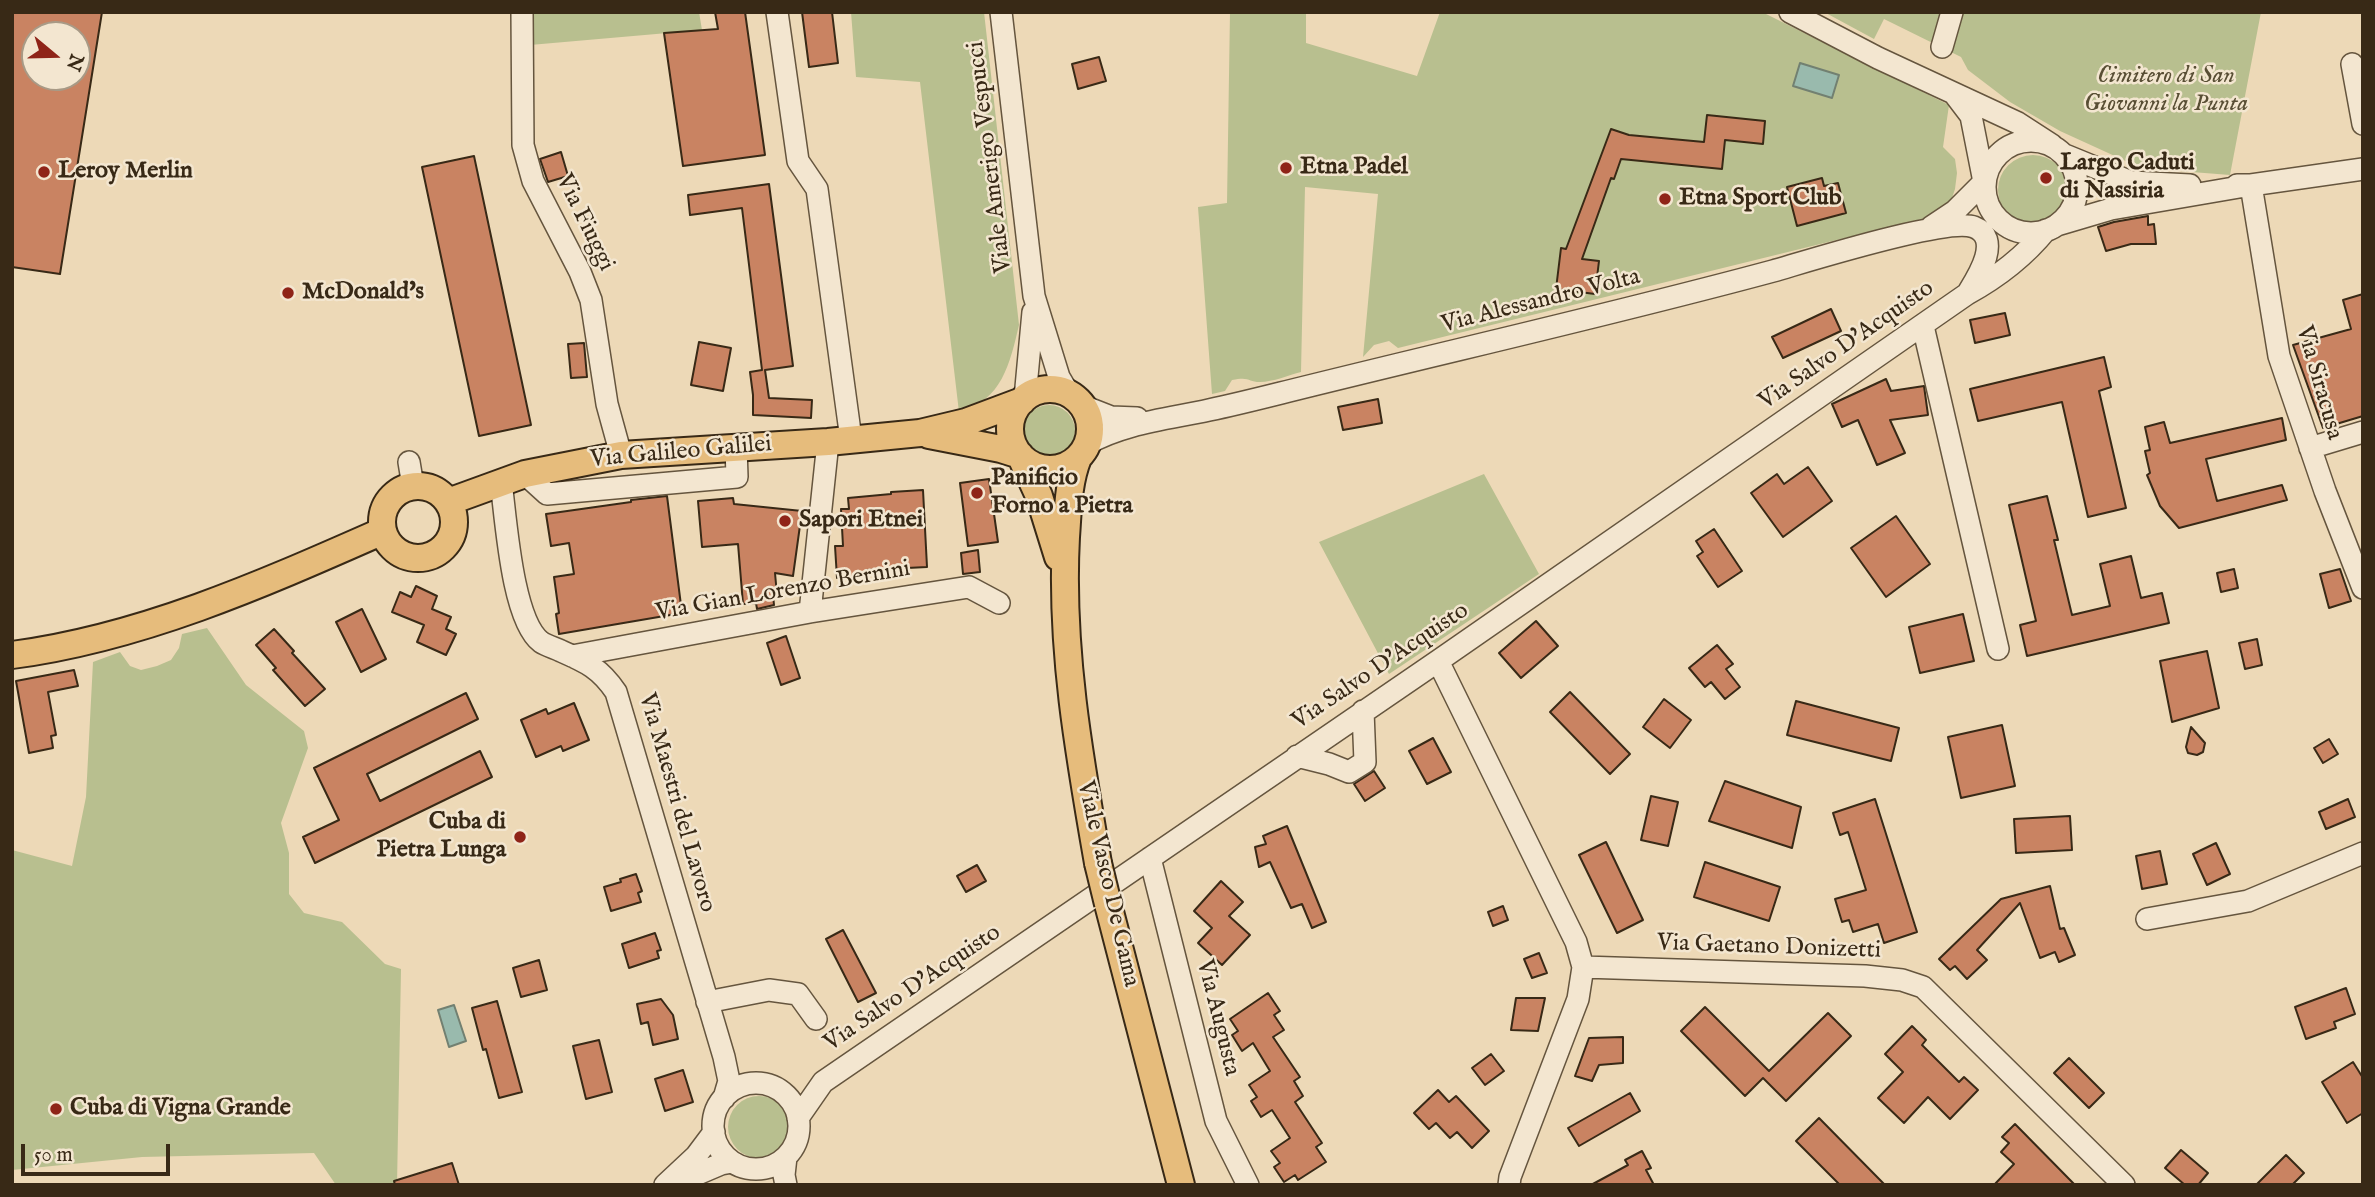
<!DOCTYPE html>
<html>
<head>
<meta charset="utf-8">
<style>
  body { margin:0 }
  #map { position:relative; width:2375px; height:1197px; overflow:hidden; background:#edd9b7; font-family:"IM FELL English",serif }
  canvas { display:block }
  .frame { position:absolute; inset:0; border:14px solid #382916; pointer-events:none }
  .north { position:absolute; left:21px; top:21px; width:70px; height:70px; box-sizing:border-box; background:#f3e6d0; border:2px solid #a89a86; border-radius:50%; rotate:109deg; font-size:19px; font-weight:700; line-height:28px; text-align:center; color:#382916 }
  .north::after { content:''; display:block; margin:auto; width:24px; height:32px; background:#8f2418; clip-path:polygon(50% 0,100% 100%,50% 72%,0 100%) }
  .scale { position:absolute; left:21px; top:1144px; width:149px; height:32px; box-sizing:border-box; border:4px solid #382916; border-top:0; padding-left:9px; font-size:21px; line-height:24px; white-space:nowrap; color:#382916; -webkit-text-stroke:5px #f3e6d0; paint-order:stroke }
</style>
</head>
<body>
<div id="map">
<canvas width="2375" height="1197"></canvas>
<div class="frame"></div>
<div class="north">N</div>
<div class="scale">50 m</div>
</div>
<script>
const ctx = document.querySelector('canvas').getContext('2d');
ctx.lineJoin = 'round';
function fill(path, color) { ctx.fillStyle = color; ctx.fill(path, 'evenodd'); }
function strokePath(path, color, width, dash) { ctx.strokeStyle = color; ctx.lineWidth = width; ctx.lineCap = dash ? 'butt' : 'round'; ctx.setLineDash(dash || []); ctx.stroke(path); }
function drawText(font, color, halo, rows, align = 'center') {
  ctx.font = font + ' "IM FELL English",serif'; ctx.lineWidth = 5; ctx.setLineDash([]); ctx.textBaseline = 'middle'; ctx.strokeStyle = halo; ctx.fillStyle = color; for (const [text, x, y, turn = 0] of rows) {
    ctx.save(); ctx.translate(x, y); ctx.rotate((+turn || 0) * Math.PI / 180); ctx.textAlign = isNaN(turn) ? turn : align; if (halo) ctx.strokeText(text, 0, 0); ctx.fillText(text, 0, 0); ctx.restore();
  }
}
fill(new Path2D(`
  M 530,12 L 699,12 L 702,30 L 530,45 Z
  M 851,12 L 984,12 L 1019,325 C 1010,363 1002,401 959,412 L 920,82 L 856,77 Z
  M 1230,12 L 1306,12 L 1306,43 L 1417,76 L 1440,12 L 1762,12 L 1949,105 L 1943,147 L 1955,159 L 1957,173 L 1955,189 L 1950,204 L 1930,217 L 1398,348 L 1389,341 L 1374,345 L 1363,357 L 1378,194 L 1305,187 L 1301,372 C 1289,375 1273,382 1260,382 C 1248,382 1250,376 1232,380 L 1225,391 L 1212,394 L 1198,207 L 1227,203 Z
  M 1824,12 L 2261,12 L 2230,175 L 2141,168 L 2060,131 L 2010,102 L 1968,70 L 1961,57 L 1884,19 L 1874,39 Z
  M1998 190a35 35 0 1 1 70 0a35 35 0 1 1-70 0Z
  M1023 431a26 26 0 1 1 52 0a26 26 0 1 1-52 0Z
  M 1484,474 L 1539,574 L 1389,674 L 1319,542 Z
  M 207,628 L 246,685 L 304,731 L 308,748 L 281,823 L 289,853 L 289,894 L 304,913 L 342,922 L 385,964 L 401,969 L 397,1185 L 336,1185 L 314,1153 L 142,1157 L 12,1170 L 12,850 L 72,866 L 86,797 L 93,662 L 120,652 L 130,666 L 141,670 L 157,666 L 171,660 L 179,648 L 182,634 Z
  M728 1127a31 31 0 1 1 62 0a31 31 0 1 1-62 0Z`), '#b8bf8f');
const water = new Path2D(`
  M 1800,63 L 1839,75 L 1832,98 L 1793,86 Z
  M 454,1005 L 466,1041 L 449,1047 L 438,1010 Z`);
fill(water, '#99baad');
strokePath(water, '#728071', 2);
const building = new Path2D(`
  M 12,12 L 102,12 L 60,274 L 12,267 ZM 35,35 L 77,35 L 77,77 L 35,77 Z
  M 715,12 L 745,12 L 765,155 L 683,166 L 664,33 L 718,29 Z
  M 802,12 L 832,12 L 838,63 L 809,67 Z
  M 1099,57 L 1106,81 L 1078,89 L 1072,64 Z
  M 1707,115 L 1765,121 L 1763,144 L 1725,140 L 1722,169 L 1621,159 L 1614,179 L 1611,178 L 1582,259 L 1599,261 L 1595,294 L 1556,289 L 1561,248 L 1566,249 L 1611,129 L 1629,135 L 1704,142 Z
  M 561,152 L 568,176 L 548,182 L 540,159 Z
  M 474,156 L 531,425 L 479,436 L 422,167 Z
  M 1822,178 L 1824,186 L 1838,183 L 1846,213 L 1797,226 L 1787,187 Z
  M 769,184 L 793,366 L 765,370 L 769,398 L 812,400 L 811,418 L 753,415 L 753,395 L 750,372 L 762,370 L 742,208 L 690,215 L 688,195 Z
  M 2148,216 L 2148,225 L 2154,224 L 2156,244 L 2131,244 L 2106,251 L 2098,227 L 2114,222 Z
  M 2363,294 L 2363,416 L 2323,428 L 2293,345 L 2351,329 L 2343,300 Z
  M 1831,309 L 1841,331 L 1783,358 L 1772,337 Z
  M 2005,313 L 2010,335 L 1975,343 L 1970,320 Z
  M 699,342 L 731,348 L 723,391 L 691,385 Z
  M 584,343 L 587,377 L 571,378 L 568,344 Z
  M 2104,357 L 2111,387 L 2099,391 L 2126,508 L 2088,517 L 2062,402 L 1978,421 L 1970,389 Z
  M 1886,379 L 1891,391 L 1924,386 L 1928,415 L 1890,420 L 1905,453 L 1877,465 L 1858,420 L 1842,427 L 1832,404 Z
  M 1378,399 L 1382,423 L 1343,430 L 1338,407 Z
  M 2282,418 L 2286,440 L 2206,459 L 2217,501 L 2282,485 L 2287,500 L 2179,528 L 2160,506 L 2147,475 L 2150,473 L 2145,451 L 2150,450 L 2145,427 L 2164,422 L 2170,443 Z
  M 1808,467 L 1832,501 L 1783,537 L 1751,493 L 1777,474 L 1784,484 Z
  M 989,479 L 998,542 L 968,546 L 960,483 Z
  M 923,490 L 927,567 L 867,570 L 868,575 L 837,578 L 835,546 L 843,546 L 841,509 L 849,509 L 848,498 L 891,494 L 891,492 Z
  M 667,496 L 682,613 L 559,634 L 556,614 L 559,613 L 554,577 L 574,574 L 569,543 L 551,546 L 546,514 L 631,502 L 631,500 Z
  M 2047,496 L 2058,540 L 2054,540 L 2072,615 L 2110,606 L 2100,564 L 2131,556 L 2141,598 L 2162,593 L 2169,623 L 2027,656 L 2020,625 L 2036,621 L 2009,505 Z
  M 733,498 L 734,504 L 802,511 L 793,576 L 775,573 L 777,595 L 773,595 L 774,605 L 757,609 L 756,603 L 743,604 L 738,544 L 702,547 L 698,501 Z
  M 1896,516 L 1930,564 L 1886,597 L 1851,548 Z
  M 1714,529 L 1742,571 L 1718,587 L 1697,556 L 1703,552 L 1696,541 Z
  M 978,550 L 980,572 L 963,574 L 961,553 Z
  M 2234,569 L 2238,588 L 2221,592 L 2217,573 Z
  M 2340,569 L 2351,601 L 2329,608 L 2320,574 Z
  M 416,586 L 437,596 L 432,609 L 451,617 L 446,629 L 456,634 L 446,655 L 417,642 L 424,625 L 392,612 L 400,592 L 411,597 Z
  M 362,609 L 386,659 L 361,672 L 336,622 Z
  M 1963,614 L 1974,661 L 1920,673 L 1909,627 Z
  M 1536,621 L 1558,646 L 1521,678 L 1499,653 Z
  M 274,629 L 294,651 L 292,653 L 325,689 L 305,706 L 273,670 L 276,668 L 256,645 Z
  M 786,636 L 800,678 L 781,685 L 767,643 Z
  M 2257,639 L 2262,665 L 2245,669 L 2239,643 Z
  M 1717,645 L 1733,664 L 1726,669 L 1740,687 L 1725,699 L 1711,682 L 1705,687 L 1689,668 Z
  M 2207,651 L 2219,708 L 2172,722 L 2160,661 Z
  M 74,670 L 78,686 L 48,692 L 56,735 L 51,736 L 53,748 L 29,753 L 16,681 Z
  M 1570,692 L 1630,754 L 1610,774 L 1550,712 Z
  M 466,693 L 478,719 L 367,774 L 380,801 L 480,751 L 492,777 L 315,863 L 303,837 L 339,820 L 314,768 Z
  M 1664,699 L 1691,720 L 1670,748 L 1643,727 Z
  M 1796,701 L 1899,728 L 1891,761 L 1787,735 Z
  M 574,703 L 589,740 L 563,751 L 561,746 L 536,757 L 521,720 L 546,709 L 548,714 Z
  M 2002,725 L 2015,786 L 1961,798 L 1948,737 Z
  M 2191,727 L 2205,743 L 2203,752 L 2197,755 L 2188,753 L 2186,747 Z
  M 1433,738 L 1451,772 L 1427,784 L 1409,751 Z
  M 2329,739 L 2338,754 L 2323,763 L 2314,748 Z
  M 1374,771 L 1385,788 L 1365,801 L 1354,784 Z
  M 1725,781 L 1801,807 L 1792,848 L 1709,821 Z
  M 1651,796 L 1678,802 L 1668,846 L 1641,840 Z
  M 1875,799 L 1917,932 L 1884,943 L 1878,924 L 1853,932 L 1849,920 L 1842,922 L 1835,899 L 1866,890 L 1848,832 L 1840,835 L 1833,813 Z
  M 2348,799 L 2355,817 L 2326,829 L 2319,812 Z
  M 2070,816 L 2072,850 L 2016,853 L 2014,819 Z
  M 1287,826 L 1326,922 L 1312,928 L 1302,904 L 1291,908 L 1270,862 L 1259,867 L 1255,847 L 1266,844 L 1263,836 Z
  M 1606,842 L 1643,920 L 1617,933 L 1579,855 Z
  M 2216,843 L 2230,874 L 2207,885 L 2193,854 Z
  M 2160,851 L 2167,884 L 2142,889 L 2136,856 Z
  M 1705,862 L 1780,887 L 1769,921 L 1694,897 Z
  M 977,865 L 986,881 L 966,892 L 957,876 Z
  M 636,874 L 642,891 L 638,893 L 641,902 L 611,911 L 604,887 L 621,882 L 620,879 Z
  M 1221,881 L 1243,902 L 1229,916 L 1250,935 L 1222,965 L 1198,943 L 1212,928 L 1194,911 Z
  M 2050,886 L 2060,929 L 2064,928 L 2075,955 L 2059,962 L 2055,952 L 2040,958 L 2020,903 L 1977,950 L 1987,960 L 1967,979 L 1955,966 L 1950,970 L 1939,959 L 2001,899 Z
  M 1503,906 L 1508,920 L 1493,926 L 1488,912 Z
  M 843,930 L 876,993 L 858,1002 L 826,939 Z
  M 655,933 L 661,950 L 657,951 L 659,958 L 629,968 L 622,944 Z
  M 1539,953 L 1547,973 L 1532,978 L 1524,959 Z
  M 539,960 L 547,990 L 521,997 L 513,968 Z
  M 2346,988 L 2355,1014 L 2334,1022 L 2336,1028 L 2306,1039 L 2295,1007 Z
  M 1268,993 L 1280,1011 L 1274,1015 L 1284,1030 L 1273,1037 L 1300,1077 L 1294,1081 L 1303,1096 L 1295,1102 L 1322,1143 L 1316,1147 L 1326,1162 L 1298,1180 L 1295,1175 L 1284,1182 L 1274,1167 L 1280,1163 L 1271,1151 L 1290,1138 L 1272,1110 L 1261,1117 L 1251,1101 L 1257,1097 L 1249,1085 L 1270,1071 L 1253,1043 L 1242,1051 L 1232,1035 L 1238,1031 L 1230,1019 Z
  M 1516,998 L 1545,998 L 1538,1031 L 1511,1030 Z
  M 661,999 L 673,1015 L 678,1039 L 653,1045 L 648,1022 L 641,1024 L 637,1004 Z
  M 497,1001 L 522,1092 L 499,1098 L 486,1049 L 483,1050 L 472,1008 Z
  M 1705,1007 L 1769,1071 L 1828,1013 L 1851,1036 L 1786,1101 L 1763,1078 L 1745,1096 L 1681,1031 Z
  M 1912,1026 L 1926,1040 L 1922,1045 L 1959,1082 L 1964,1077 L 1978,1090 L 1950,1119 L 1928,1097 L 1904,1123 L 1878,1098 L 1903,1072 L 1885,1054 Z
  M 1623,1037 L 1623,1063 L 1599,1065 L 1592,1081 L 1575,1076 L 1589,1038 Z
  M 599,1040 L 612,1092 L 586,1099 L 573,1046 Z
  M 1491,1054 L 1504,1071 L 1485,1085 L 1472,1068 Z
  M 2069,1058 L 2104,1093 L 2089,1108 L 2054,1073 Z
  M 2353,1062 L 2363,1078 L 2363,1113 L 2347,1123 L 2322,1082 Z
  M 683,1070 L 693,1102 L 665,1111 L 655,1079 Z
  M 1438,1090 L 1449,1102 L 1456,1096 L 1489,1131 L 1472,1148 L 1457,1132 L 1450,1138 L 1436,1123 L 1429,1129 L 1414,1113 Z
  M 1630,1093 L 1640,1111 L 1579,1146 L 1568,1128 Z
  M 1819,1118 L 1885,1185 L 1840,1185 L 1796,1141 Z
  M 2015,1124 L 2075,1185 L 1994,1185 L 2014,1164 L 2001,1152 L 2009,1143 L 2002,1137 Z
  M 2181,1150 L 2208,1173 L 2198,1185 L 2185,1185 L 2165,1168 Z
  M 1642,1151 L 1651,1168 L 1646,1170 L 1654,1185 L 1591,1185 L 1628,1165 L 1625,1160 Z
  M 2286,1155 L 2304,1173 L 2292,1185 L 2256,1185 Z
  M 452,1163 L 459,1185 L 395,1185 L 394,1181 Z`);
fill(building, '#c98362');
strokePath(building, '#382916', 2);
const minor = new Path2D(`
  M 522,12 L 523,145 L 533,181 L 580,272 L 591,300 L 607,404 L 621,455
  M 777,12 L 798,161 L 817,189 L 851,439
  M 1001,12 L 1034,296 L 1059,377 L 1069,394
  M 1790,12 L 1878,58 L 2018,123 L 2052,145
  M 1942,47 L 1952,12
  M 2352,64 L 2363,124
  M1985 187a46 46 0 1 1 92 0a46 46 0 1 1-92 0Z
  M 2065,155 L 2131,182 L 2190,185
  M 2237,185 L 2251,185 L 2363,169
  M 2057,225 L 2111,209 L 2251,185 L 2279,356 L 2325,491 L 2363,588
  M 1931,227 L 1955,211 L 1984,182 L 1971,116 L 1955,95
  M 1923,326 L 1998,649
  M 1025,398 L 1033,312
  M 1083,406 L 1111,417 L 1137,418
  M 1087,444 C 1124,423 1168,419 1209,410 C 1233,405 1257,399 1281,393 C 1445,352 1610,315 1773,271 C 1808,261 1947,217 1974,227 C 2002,238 1979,275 1969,291
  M 2310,448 L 2363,432
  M 409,462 L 413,486
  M 525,474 L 547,494 L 737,477 L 736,447
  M 501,482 C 506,519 512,620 541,642 C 547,646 555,648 561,651 C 586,662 600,668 616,692 L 724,1057 L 729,1081 L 724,1098
  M 810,612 L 828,442
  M 572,656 L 810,612 L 969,587 L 999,603
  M 1438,661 L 1576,942 L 1583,967 L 1578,999 L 1510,1177 L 1509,1185
  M 1297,756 L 1329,764 L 1349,772 L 1365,762 L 1363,711
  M 1150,858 L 1216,1121 L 1248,1185
  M 2147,919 L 2248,901 L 2363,853
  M 1583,967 L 1865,976 L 1902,980 L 1923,987 L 2124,1185
  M 707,1002 L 769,990 L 798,994 L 816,1019
  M713 1126a43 43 0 1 1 86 0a43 43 0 1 1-86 0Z
  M 798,1118 L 823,1082 L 1438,661 L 1967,294 C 1998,277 2024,257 2046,230
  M 674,1184 L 721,1164 L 732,1162
  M 665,1185 L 696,1156 L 714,1132
  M 786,1185 L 784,1175 L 786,1157`);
const major = new Path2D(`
  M1010 429a40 40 0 1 1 80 0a40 40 0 1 1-80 0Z
  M 929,435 L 1001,449 L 1020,455
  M 1021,457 L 1039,496 L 1058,557
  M 1078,458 C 1068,483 1068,510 1066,537 C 1060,647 1079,755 1098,863
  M382 522a36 36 0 1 1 72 0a36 36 0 1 1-72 0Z
  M 448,502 L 525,474 L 621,455 L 828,442 L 920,433 L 966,422 L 1022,401
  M 12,655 C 142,638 265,583 383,531
  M 1108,904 L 1181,1185`);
strokePath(minor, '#65553e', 24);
strokePath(major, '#382916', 30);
strokePath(minor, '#f3e6d0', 21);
strokePath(major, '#e6bc7c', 26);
const majorBridge = new Path2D(`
  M 1098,863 L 1108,904`);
strokePath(majorBridge, '#382916', 30, []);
strokePath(majorBridge, '#e6bc7c', 26);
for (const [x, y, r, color] of [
  [1286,168,7,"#8f2418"],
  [44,172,7,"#8f2418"],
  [2046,178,7,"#8f2418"],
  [1665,199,7,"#8f2418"],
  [288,293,7,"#8f2418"],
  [977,493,7,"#8f2418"],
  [785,521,7,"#8f2418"],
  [520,837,7,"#8f2418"],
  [56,1109,7,"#8f2418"]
]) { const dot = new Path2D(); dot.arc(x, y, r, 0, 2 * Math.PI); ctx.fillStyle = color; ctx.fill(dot); strokePath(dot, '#f3e6d0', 2.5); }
drawText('italic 24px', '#584e34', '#f3e6d0', [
  ["Cimitero di San",2166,77],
  ["Giovanni la Punta",2166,105]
]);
drawText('24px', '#382916', '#f3e6d0', [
  ["Viale Amerigo Vespucci",991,157,-97],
  ["Via Fiuggi",584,223,64],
  ["Via Alessandro Volta",1541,302,-14],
  ["Via Salvo D'Acquisto",1847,346,-35],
  ["Via Siracusa",2318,383,74],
  ["Via Galileo Galilei",681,453,-5],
  ["Via Gian Lorenzo Bernini",783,592,-10],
  ["Via Salvo D'Acquisto",1381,667,-34],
  ["Via Maestri del Lavoro",676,803,74],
  ["Viale Vasco De Gama",1107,884,77],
  ["Via Gaetano Donizetti",1769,948,2],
  ["Via Salvo D'Acquisto",913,989,-34],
  ["Via Augusta",1217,1018,76]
]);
drawText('bold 24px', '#382916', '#f3e6d0', [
  ["Largo Caduti",2060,164],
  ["di Nassiria",2060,192],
  ["Etna Padel",1300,168],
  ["Leroy Merlin",58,172],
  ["Etna Sport Club",1679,199],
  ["McDonald's",302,293],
  ["Panificio",991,479],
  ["Forno a Pietra",991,507],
  ["Sapori Etnei",799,521],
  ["Cuba di",506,823,"right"],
  ["Pietra Lunga",506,851,"right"],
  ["Cuba di Vigna Grande",70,1109]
], 'left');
</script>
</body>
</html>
